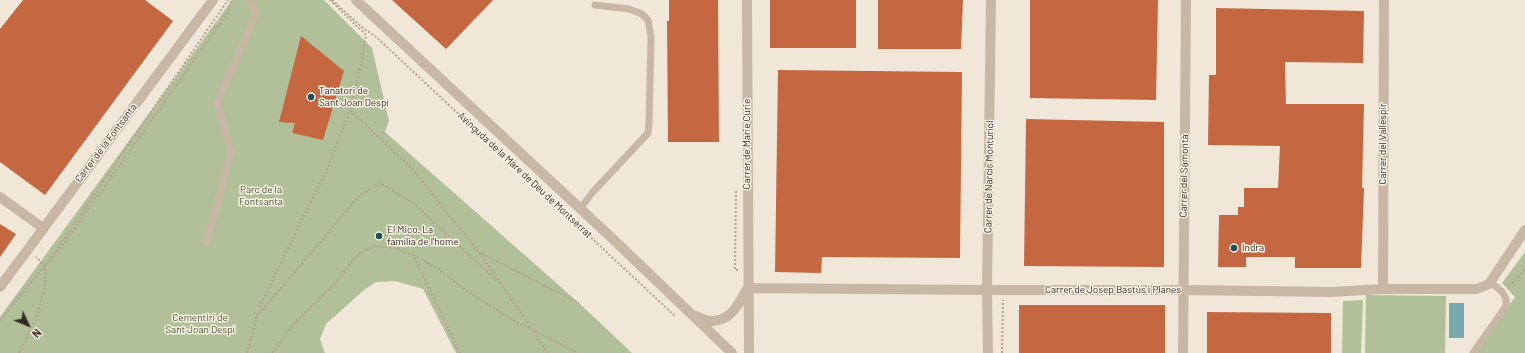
<!DOCTYPE html>
<html>
<head>
<meta charset="utf-8">
<style>
  body { margin:0 }
  #map { position:relative; width:1525px; height:353px; overflow:hidden; background:#f1e7d9; font-family:Barlow,sans-serif }
  canvas { display:block }
  .north { position:absolute; left:8px; top:305px; width:40px; height:40px; -webkit-text-stroke:3px #f9f1e5; paint-order:stroke; rotate:134deg; font-size:11px; font-weight:700; line-height:16px; text-align:center; color:#352b26 }
  .north::after { content:''; display:block; margin:auto; width:14px; height:18px; background:#352b26; clip-path:polygon(50% 0,100% 100%,50% 72%,0 100%) }
</style>
</head>
<body>
<div id="map">
<canvas width="1525" height="353"></canvas>
<div class="north">N</div>
</div>
<script>
const ctx = document.querySelector('canvas').getContext('2d');
ctx.lineJoin = 'round';
function fill(path, color) { ctx.fillStyle = color; ctx.fill(path, 'evenodd'); }
function strokePath(path, color, width, dash) { ctx.strokeStyle = color; ctx.lineWidth = width; ctx.lineCap = dash ? 'butt' : 'round'; ctx.setLineDash(dash || []); ctx.stroke(path); }
function drawText(font, color, halo, rows, align = 'center') {
  ctx.font = font + ' Barlow,sans-serif'; ctx.lineWidth = 3; ctx.setLineDash([]); ctx.textBaseline = 'middle'; ctx.strokeStyle = halo; ctx.fillStyle = color; for (const [text, x, y, turn = 0] of rows) {
    ctx.save(); ctx.translate(x, y); ctx.rotate((+turn || 0) * Math.PI / 180); ctx.textAlign = isNaN(turn) ? turn : align; if (halo) ctx.strokeText(text, 0, 0); ctx.fillText(text, 0, 0); ctx.restore();
  }
}
fill(new Path2D(`
  M 232,0 L 324,0 L 372,48 L 389,121 L 385,132 L 579,303 L 632,353 L 456,353 L 423,289 L 395,281 L 376,282 L 364,290 L 326,324 L 320,339 L 325,353 L 0,353 L 0,317 Z
  M 1525,252 L 1525,353 L 1475,353 L 1515,297 L 1502,283 Z
  M 1366,295 L 1446,296 L 1445,353 L 1365,353 Z
  M 1363,300 L 1361,353 L 1342,353 L 1343,301 Z`), '#b1c099');
fill(new Path2D(`
  M 1449,303 L 1464,303 L 1464,338 L 1449,338 Z`), '#78a9ae');
fill(new Path2D(`
  M 23,0 L 145,0 L 173,21 L 45,195 L 0,162 L 0,29 Z
  M 392,0 L 493,0 L 446,49 Z
  M 669,0 L 718,0 L 719,142 L 668,142 L 667,21 L 669,21 Z
  M 770,0 L 856,0 L 856,48 L 770,48 Z
  M 878,0 L 963,0 L 961,49 L 878,49 Z
  M 1030,0 L 1158,0 L 1156,100 L 1030,98 Z
  M 1216,8 L 1364,11 L 1363,63 L 1285,62 L 1286,104 L 1364,104 L 1362,188 L 1364,188 L 1361,268 L 1295,268 L 1295,257 L 1246,257 L 1246,267 L 1218,267 L 1219,215 L 1238,215 L 1238,207 L 1244,207 L 1244,188 L 1278,188 L 1280,146 L 1208,145 L 1209,75 L 1216,75 Z
  M 301,36 L 344,71 L 323,140 L 292,133 L 295,123 L 279,122 Z
  M 778,70 L 962,72 L 960,258 L 822,257 L 821,273 L 775,272 Z
  M 1026,119 L 1164,122 L 1164,267 L 1024,266 Z
  M 0,224 L 16,234 L 0,257 Z
  M 1019,305 L 1165,305 L 1165,353 L 1019,353 Z
  M 1207,312 L 1331,313 L 1331,353 L 1207,353 Z`), '#c56842');
strokePath(new Path2D(`
  M 330,0 L 366,35 L 362,60 L 350,110 L 413,170 L 480,254 L 533,330 L 547,353
  M 332,0 L 364,29 L 375,36 L 675,316
  M 736,191 L 735,270 L 738,270
  M 482,254 L 579,303
  M 413,255 L 438,269 L 468,292 L 513,320 L 578,353
  M 47,264 L 55,256 L 229,11 L 231,0
  M 1509,286 L 1525,269
  M 255,319 L 359,196 L 380,183 L 412,202 L 498,282
  M 0,320 L 45,266 L 228,0
  M 19,353 L 35,322 L 45,288 L 45,266 L 36,257
  M 247,353 L 260,306 L 318,187 L 326,173 L 350,110
  M 272,353 L 292,326 L 334,284 L 358,255 L 375,246 L 394,248 L 413,255 L 460,353
  M 1002,353 L 1003,300`), '#b5a18f', 2, [2, 2]);
strokePath(new Path2D(`
  M 580,209 L 592,193 L 648,133 L 649,124 L 651,37 L 648,20 L 642,14 L 629,9 L 595,5
  M 207,242 L 231,152 L 217,103 L 256,13 L 249,0
  M 1473,353 L 1506,306 C 1508,294 1499,289 1490,282`), '#c9b7a5', 7);
strokePath(new Path2D(`
  M 356,0 L 614,240 L 732,353
  M 747,0 L 749,353
  M 0,197 L 43,228
  M 0,287 L 213,0
  M 748,288 L 987,290 L 1183,290 L 1331,292 L 1383,289 L 1477,289 L 1489,284 L 1525,230
  M 1383,289 L 1384,0
  M 696,316 C 700,318 706,321 711,321 C 731,322 739,303 747,289
  M 988,353 L 987,290 L 991,0
  M 1183,353 L 1186,0`), '#c9b7a5', 10);
for (const [x, y, r, color] of [
  [311,97,4,"#1c4f56"],
  [379,236,4,"#1c4f56"],
  [1234,248,4,"#1c4f56"]
]) { const dot = new Path2D(); dot.arc(x, y, r, 0, 2 * Math.PI); ctx.fillStyle = color; ctx.fill(dot); strokePath(dot, '#f9f1e5', 1.5); }
drawText('10px', '#352b26', '#f9f1e5', [
  ["Tanatori de",319,91],
  ["Sant Joan Despí",319,103],
  ["El Mico. La",387,230],
  ["família de l'home",387,242],
  ["Indra",1242,248]
], 'left');
drawText('10px', '#352b26', '#f9f1e5', [
  ["Carrer de la Fontsanta",106,143,-53],
  ["Carrer de Marie Curie",747,144,-90],
  ["Carrer del Vallespir",1383,144,-90],
  ["Avinguda de la Mare de Déu de Montserrat",525,175,43],
  ["Carrer del Samontà",1184,176,-89],
  ["Carrer de Narcís Monturiol",989,177,-89],
  ["Carrer de Josep Bastús i Planes",1113,290]
]);
drawText('10px', '#42532a', '#f9f1e5', [
  ["Parc de la",261,190],
  ["Fontsanta",261,202],
  ["Cementiri de",200,318],
  ["Sant Joan Despí",200,330]
]);
</script>
</body>
</html>
